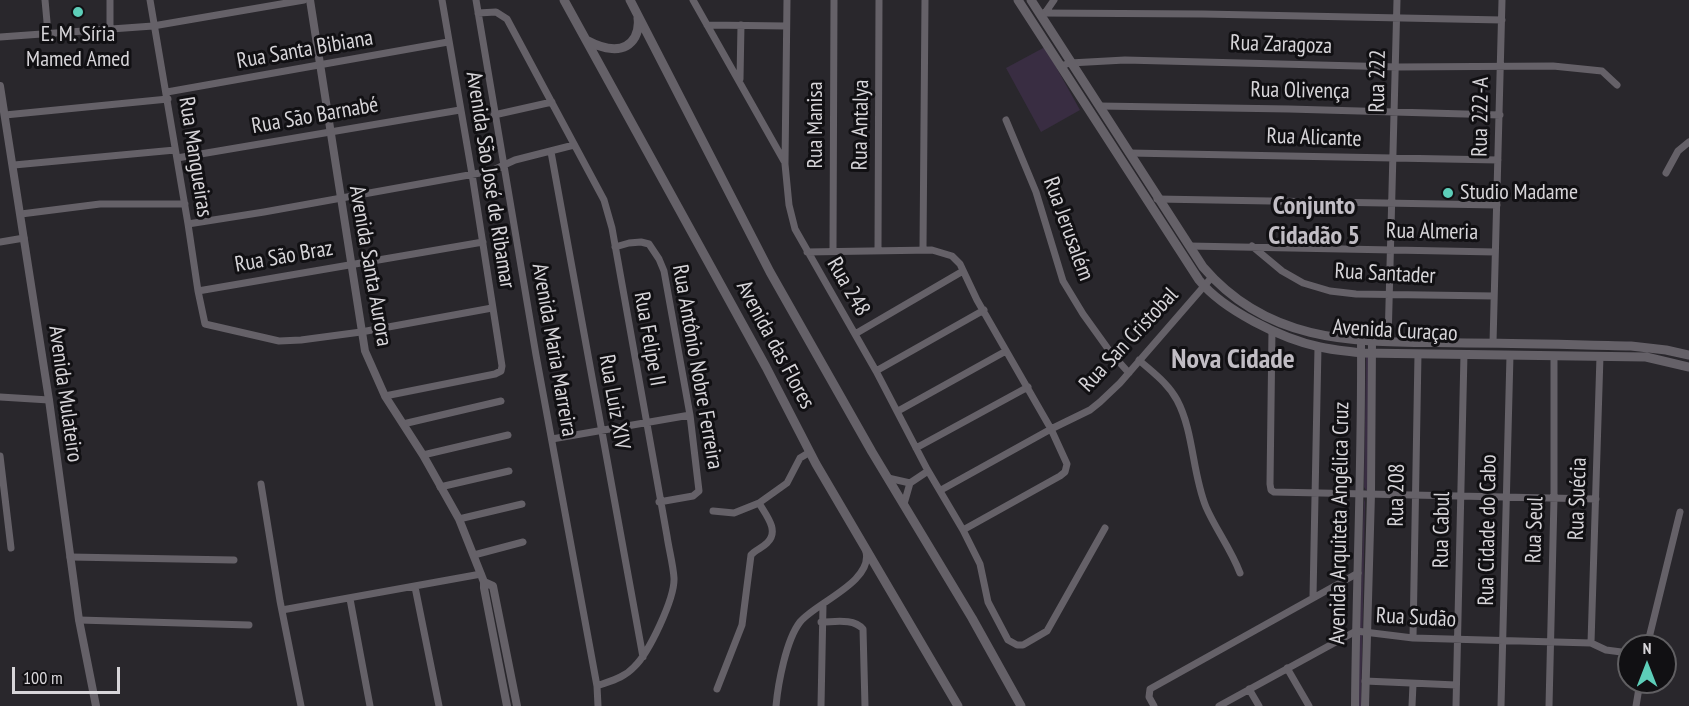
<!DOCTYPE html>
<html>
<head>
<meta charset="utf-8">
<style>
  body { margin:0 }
  #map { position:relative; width:1689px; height:706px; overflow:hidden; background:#29272c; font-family:"PT Sans Narrow",sans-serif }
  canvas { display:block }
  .north { position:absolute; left:1617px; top:634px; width:60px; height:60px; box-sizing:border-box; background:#111013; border:2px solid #605f62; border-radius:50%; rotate:0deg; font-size:16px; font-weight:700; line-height:24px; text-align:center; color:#d7d5d9 }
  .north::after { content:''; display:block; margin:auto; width:21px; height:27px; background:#5dceb9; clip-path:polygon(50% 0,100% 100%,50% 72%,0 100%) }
  .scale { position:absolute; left:12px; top:667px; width:108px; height:27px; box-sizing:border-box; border:3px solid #d7d5d9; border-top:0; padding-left:8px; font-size:18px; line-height:21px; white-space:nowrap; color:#d7d5d9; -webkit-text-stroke:4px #111013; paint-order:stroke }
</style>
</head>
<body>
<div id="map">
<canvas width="1689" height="706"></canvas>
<div class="north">N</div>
<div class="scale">100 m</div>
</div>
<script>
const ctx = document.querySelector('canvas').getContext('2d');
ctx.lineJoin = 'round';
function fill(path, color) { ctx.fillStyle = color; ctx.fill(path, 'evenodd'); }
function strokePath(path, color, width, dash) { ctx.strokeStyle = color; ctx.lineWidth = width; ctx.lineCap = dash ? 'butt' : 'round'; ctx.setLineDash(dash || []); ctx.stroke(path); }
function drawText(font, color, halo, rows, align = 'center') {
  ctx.font = font + ' "PT Sans Narrow",sans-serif'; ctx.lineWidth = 6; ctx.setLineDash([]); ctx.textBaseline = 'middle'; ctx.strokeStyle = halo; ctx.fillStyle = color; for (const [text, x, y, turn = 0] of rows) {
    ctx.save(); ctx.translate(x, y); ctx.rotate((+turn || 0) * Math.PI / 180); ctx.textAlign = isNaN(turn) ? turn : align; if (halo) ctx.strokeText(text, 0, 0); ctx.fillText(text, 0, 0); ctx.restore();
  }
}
fill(new Path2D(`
  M 1045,47 L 1080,110 L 1041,132 L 1006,68 Z
  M 1368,356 L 1368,490 L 1366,490 L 1364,487 L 1366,357 Z
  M 1364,499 L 1365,502 L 1361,706 L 1357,706 Z`), '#392d42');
strokePath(new Path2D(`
  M 45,0 L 48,33
  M 110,0 L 110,29
  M 150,0 L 188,224 L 198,291 L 205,324 L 279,341 L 301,340 L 361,332 L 492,308
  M 476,0 L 536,355 L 597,686 L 598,706
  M 693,0 L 784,161
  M 787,0 L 785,164 L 789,205 L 795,229 L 876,371 L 927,469 L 963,530 L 980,564 L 988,602 L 1008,640 L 1017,645 L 1023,645 L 1047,631 L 1105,528
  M 478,13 L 496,12 L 507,19 L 604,200 L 612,228 L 667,536 C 669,550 673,564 674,578 C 675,598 649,653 634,667 C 624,678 610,681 597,686
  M 1039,13 L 1203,14 L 1502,20
  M 1045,13 L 1054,0
  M 707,25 L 786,26
  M 0,37 L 153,26 L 304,0
  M 1061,66 L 1070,63 L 1125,60 L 1397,67 L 1553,66 L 1602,71 L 1617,85
  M 740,79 L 741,25
  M 167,92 L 448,42
  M 1099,106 L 1289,109 L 1500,115
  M 5,115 L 168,99
  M 494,115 L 552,102
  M 1006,120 L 1036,192 L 1063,281 L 1083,314 L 1111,353 L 1129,373
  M 551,152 L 643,657
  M 1129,153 L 1498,160
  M 177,158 L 460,110
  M 14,165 L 175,150
  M 1666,173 L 1678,151 L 1689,142
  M 1157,199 L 1497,205
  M 21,214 L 100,204 L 185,204
  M 188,224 L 264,212 L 491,171 L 515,160 L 574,145
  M 0,242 L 24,238
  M 1189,246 L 1495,252
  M 1252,246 L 1282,271 L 1303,283 L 1330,291 L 1356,294 L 1494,296
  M 615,247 L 629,243 L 641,242 L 649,244 L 659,259 L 664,271 L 690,415 L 699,491 L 693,496 L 659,502
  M 923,249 L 925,0
  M 833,251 L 834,0
  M 878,251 L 879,0
  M 807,252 L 932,250 L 952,256 L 960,264 L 977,300 L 1051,429 L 1067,464 L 1065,472 L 1060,476 L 963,530
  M 198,291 L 483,242
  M 1272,330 L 1270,484 L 1271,490 L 1274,492 L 1596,499
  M 855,334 L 963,271
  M 1388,342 L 1397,0
  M 1493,343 L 1502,0
  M 1139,360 C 1152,372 1168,383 1177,400 C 1194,432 1192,473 1206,507 C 1216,530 1231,549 1240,573
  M 876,371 L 984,310
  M 385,396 L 495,374 L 501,371 L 502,366 L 472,174 L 442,0
  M 0,397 L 49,400
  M 898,411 L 1006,351
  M 403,424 L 501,401
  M 552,439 L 690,415
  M 916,448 L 1028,387
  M 423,455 L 508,435
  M 0,456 L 11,548
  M 888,478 L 910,483
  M 261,484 L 280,601 L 301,706
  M 440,487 L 509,471
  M 941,490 L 1051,429 L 1090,410 L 1100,402 L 1120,383 L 1212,277
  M 904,504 L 910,483 L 928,471
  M 713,511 L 734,513 L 759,503 L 787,483 L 800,458 L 810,452
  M 459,519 L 522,504
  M 474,555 L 523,542
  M 70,557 L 234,560
  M 415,587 L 439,706
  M 1313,597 L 1318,347
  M 350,599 L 370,706
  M 282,610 L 481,574
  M 79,620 L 249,625
  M 821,622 C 835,622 853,618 863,629 L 865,706
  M 1413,638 L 1418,354
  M 1591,643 L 1600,356
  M 1647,646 L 1680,512
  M 1287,668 L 1309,706
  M 1365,681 L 1456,685
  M 717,689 L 742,625 L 751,555 C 755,550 762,548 767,543 C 780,531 766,515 759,503
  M 1249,689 L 1259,706
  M 776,706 C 778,684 786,640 800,622 C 815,603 873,582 866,552
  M 821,706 L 823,605
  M 1154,706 L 1149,697 L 1150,689 L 1358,573
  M 1219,706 L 1356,631 L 1413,638 L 1591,643 L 1606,650 L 1629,653
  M 1412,706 L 1413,684
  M 1456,706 L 1464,354
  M 1501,706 L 1510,355
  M 1549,706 L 1554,499 L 1554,356
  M 1636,706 L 1640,682`), '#656168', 7);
strokePath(new Path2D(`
  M 310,0 L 365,351 L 385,396 L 423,455 L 459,519 L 484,582 L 484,588 L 507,706
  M 0,86 L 49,400 L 79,620 L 96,706
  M 484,582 L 493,586 L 517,706
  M 1355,706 C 1356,584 1362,463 1361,342
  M 1365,706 L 1371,494 L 1372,342`), '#656168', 8);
strokePath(new Path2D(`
  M 564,0 L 766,367 L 816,464 L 958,706
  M 630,0 L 770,272 L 872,452 L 972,618 L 1021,706
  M 1018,0 L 1199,280 C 1223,310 1282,339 1320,347 C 1333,350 1347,351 1361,353 L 1646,357 L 1689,367
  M 1031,0 L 1203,267 C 1274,350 1368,341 1466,343 C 1521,343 1576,345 1631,346 L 1666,350 L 1689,355
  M 586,40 C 601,48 624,56 635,37 C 638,31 639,25 638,18`), '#656168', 9);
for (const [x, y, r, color] of [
  [78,12,6,"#5dceb9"],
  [1448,193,6,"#5dceb9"]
]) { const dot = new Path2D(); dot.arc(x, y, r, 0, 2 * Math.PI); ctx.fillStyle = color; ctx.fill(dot); strokePath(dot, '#111013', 2); }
drawText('22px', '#d7d5d9', '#111013', [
  ["E. M. Síria",78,35],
  ["Mamed Amed",78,60],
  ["Studio Madame",1460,193,"left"]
]);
drawText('22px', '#d7d5d9', '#111013', [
  ["Rua Zaragoza",1281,45,2],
  ["Rua Santa Bibiana",305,50,-10],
  ["Rua 222",1378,81,-89],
  ["Rua Olivença",1300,91,1],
  ["Rua São Barnabé",315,116,-10],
  ["Rua 222-A",1481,117,-89],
  ["Rua Manisa",816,125,-90],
  ["Rua Antalya",861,125,-89],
  ["Rua Alicante",1314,138,2],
  ["Rua Mangueiras",195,157,81],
  ["Avenida São José de Ribamar",490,180,81],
  ["Rua Jerusalém",1068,229,70],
  ["Rua Almeria",1432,232,1],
  ["Rua São Braz",284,257,-10],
  ["Avenida Santa Aurora",370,266,80],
  ["Rua Santader",1385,274,3],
  ["Rua 248",848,287,60],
  ["Avenida Curaçao",1395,331,3],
  ["Rua Felipe II",649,339,80],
  ["Rua San Cristobal",1129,340,-47],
  ["Avenida das Flores",775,345,62],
  ["Avenida Maria Marreira",554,350,80],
  ["Rua Antônio Nobre Ferreira",697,367,80],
  ["Avenida Mulateiro",65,394,82],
  ["Rua Luiz XIV",614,402,80],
  ["Rua 208",1397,495,-89],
  ["Rua Suécia",1578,499,-88],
  ["Avenida Arquiteta Angélica Cruz",1340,523,-89],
  ["Rua Cabul",1442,530,-89],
  ["Rua Cidade do Cabo",1488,530,-89],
  ["Rua Seul",1535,530,-88],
  ["Rua Sudão",1416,618,3]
]);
drawText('bold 26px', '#c1bdc4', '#111013', [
  ["Conjunto",1314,207],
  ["Cidadão 5",1314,237]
]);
drawText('bold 28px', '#c1bdc4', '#111013', [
  ["Nova Cidade",1233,360]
]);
</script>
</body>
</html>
